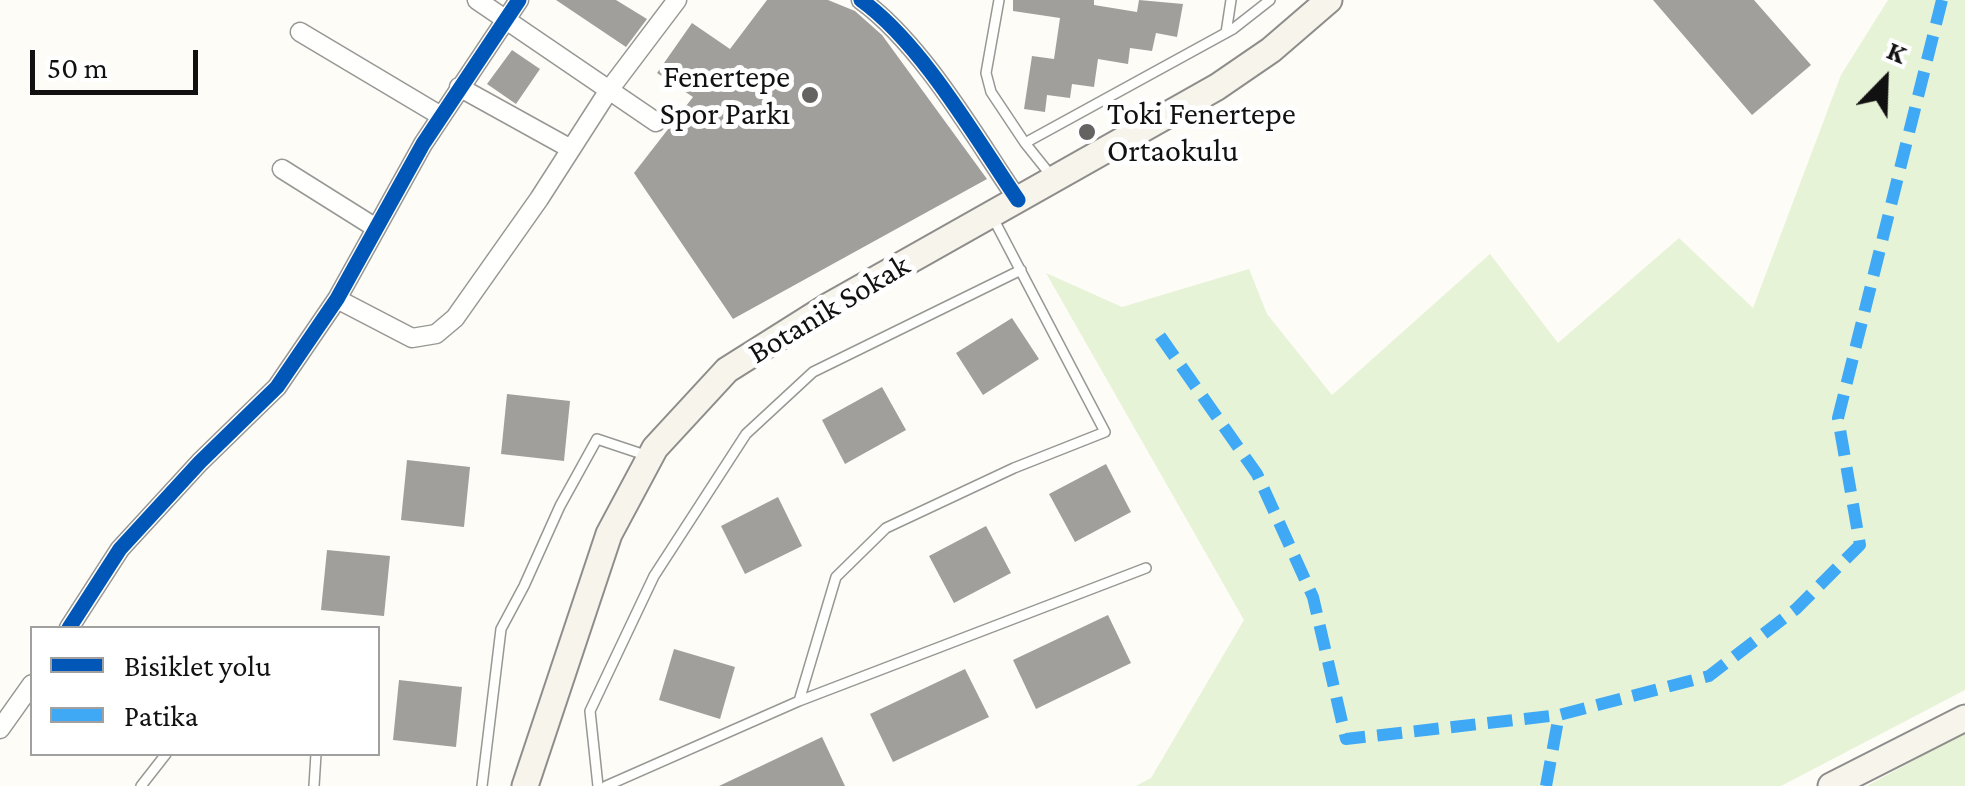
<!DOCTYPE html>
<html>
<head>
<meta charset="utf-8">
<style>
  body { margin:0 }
  #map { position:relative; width:1965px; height:786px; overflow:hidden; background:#fdfcf7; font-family:"Crimson Pro",serif }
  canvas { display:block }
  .legend { position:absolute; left:30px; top:626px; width:350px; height:130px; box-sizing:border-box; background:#fff; border:2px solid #a0a0a0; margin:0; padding:12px 18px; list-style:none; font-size:30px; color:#111 }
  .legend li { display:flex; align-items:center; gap:20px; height:50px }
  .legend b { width:50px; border:2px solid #a0a0a0 }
  .north { position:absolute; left:1835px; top:30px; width:100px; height:100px; -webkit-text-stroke:8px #fff; paint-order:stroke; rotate:23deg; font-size:28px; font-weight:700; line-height:40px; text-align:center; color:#111 }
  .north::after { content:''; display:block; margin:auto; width:35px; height:45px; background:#111; clip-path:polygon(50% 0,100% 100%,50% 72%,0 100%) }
  .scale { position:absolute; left:30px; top:50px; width:168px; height:45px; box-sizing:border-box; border:5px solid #111; border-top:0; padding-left:12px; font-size:30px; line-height:35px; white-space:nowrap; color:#111; -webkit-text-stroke:8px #fff; paint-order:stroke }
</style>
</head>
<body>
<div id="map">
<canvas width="1965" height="786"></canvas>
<ul class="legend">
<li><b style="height:12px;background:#0057b8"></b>Bisiklet yolu</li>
<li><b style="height:12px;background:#3fa9f5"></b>Patika</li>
</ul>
<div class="north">K</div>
<div class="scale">50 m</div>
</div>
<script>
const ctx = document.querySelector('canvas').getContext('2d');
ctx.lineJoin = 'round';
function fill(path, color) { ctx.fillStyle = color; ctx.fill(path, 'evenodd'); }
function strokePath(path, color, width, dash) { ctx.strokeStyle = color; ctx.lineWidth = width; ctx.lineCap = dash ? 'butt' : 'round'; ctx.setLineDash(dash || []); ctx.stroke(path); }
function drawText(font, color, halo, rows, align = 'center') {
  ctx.font = font + ' "Crimson Pro",serif'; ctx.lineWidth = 10; ctx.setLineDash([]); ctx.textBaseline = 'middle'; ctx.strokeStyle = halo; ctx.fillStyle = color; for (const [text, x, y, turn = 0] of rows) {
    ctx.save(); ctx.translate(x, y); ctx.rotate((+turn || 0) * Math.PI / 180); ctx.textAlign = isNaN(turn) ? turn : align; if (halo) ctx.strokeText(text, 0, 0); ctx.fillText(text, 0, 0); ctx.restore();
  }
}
fill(new Path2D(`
  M 1888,0 L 1965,0 L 1965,690 L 1781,786 L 1136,786 L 1151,778 L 1244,620 L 1046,273 L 1122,307 L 1249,269 L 1267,314 L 1332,395 L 1490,254 L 1558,343 L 1679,238 L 1753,308 L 1841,75 Z
  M 1965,732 L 1965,786 L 1867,786 Z`), '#e7f3d7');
fill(new Path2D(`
  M 556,0 L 616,0 L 647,19 L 626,47 Z
  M 767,0 L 828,0 L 855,11 L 882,35 L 987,179 L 733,319 L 634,173 L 693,97 L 657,73 L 692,23 L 730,49 Z
  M 1013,0 L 1094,0 L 1094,5 L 1137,12 L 1139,0 L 1183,4 L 1177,37 L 1156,33 L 1152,51 L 1130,48 L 1128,64 L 1098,59 L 1094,87 L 1072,84 L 1070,98 L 1047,95 L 1045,112 L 1024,109 L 1032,56 L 1054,59 L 1060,18 L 1013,11 Z
  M 1653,0 L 1754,0 L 1811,65 L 1752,115 Z
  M 512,50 L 540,69 L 516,104 L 487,84 Z
  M 1012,318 L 1039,359 L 983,395 L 956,353 Z
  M 882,387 L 906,430 L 845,464 L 822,420 Z
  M 507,394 L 570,401 L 564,461 L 501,454 Z
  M 407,460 L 470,467 L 464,527 L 401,520 Z
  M 1106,464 L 1131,512 L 1075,542 L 1049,494 Z
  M 778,497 L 802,546 L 745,574 L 721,526 Z
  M 986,526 L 1011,573 L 954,603 L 929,556 Z
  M 327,550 L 390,556 L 384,616 L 321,610 Z
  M 1108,615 L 1131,663 L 1036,709 L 1013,660 Z
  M 674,649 L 735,667 L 720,719 L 659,700 Z
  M 965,669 L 989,717 L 893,762 L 870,714 Z
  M 399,680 L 462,687 L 456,747 L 393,740 Z
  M 822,737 L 845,786 L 719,786 Z`), '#a19f9c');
const lane = new Path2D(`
  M 999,0 L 986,73 L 991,92 L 1025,143
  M 1226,33 L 1231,0
  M 1053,178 L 1025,143 L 1233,29 L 1270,0
  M 799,701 L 1146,568
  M 141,786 L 166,754
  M 314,786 L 316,754
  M 482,786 L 501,629 L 524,586 L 560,506 L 597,439 L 648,456
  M 598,786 L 590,711 L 654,576 L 746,434 L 813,372 L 1021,270
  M 606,786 L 799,701 L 836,577 L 886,528 L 1014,468 L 1105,432 L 993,218`);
const street = new Path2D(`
  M 477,0 L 656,122
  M 861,0 C 922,44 975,137 1018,200
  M 300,32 L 441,116
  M 459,87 L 571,149
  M 282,169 L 376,228
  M 337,299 L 412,338 L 436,334 L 455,318 L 539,199 L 609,90 L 677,0
  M 69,628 L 120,549 L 200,462 L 277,387 L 337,299 L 423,144 L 519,0
  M 0,729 L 32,684`);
const secondary = new Path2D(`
  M 525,786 L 609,534 L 655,448 L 727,370 L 827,307 L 1217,87 L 1271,50 L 1329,0
  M 1831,786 L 1965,718`);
strokePath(lane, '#979795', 12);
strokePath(street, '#979795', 21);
strokePath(secondary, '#8e8d8b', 29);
strokePath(lane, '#fffffe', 9);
strokePath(street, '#fffffe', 18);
strokePath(secondary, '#f6f4eb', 25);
strokePath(new Path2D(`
  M 1160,336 L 1257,474 L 1313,597 L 1346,739 L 1559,715 L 1709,676 L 1796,609 L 1860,545 L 1838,418 L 1942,0
  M 1546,786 L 1559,715`), '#3fa9f5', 12, [25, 12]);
strokePath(new Path2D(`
  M 861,0 C 922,44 975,137 1018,200
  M 69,628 L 120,549 L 200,462 L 277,387 L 337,299 L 423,144 L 519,0`), '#0057b8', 15);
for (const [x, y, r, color] of [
  [810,95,10,"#646362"],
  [1087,132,10,"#646362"]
]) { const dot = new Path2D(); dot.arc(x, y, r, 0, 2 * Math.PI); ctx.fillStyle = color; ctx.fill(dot); strokePath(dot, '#fff', 4); }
drawText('32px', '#111', '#fff', [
  ["Fenertepe",790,77],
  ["Spor Parkı",790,114],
  ["Toki Fenertepe",1107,114,"left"],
  ["Ortaokulu",1107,151,"left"]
], 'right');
drawText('32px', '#111', '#fff', [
  ["Botanik Sokak",829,309,-31]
]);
</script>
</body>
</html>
